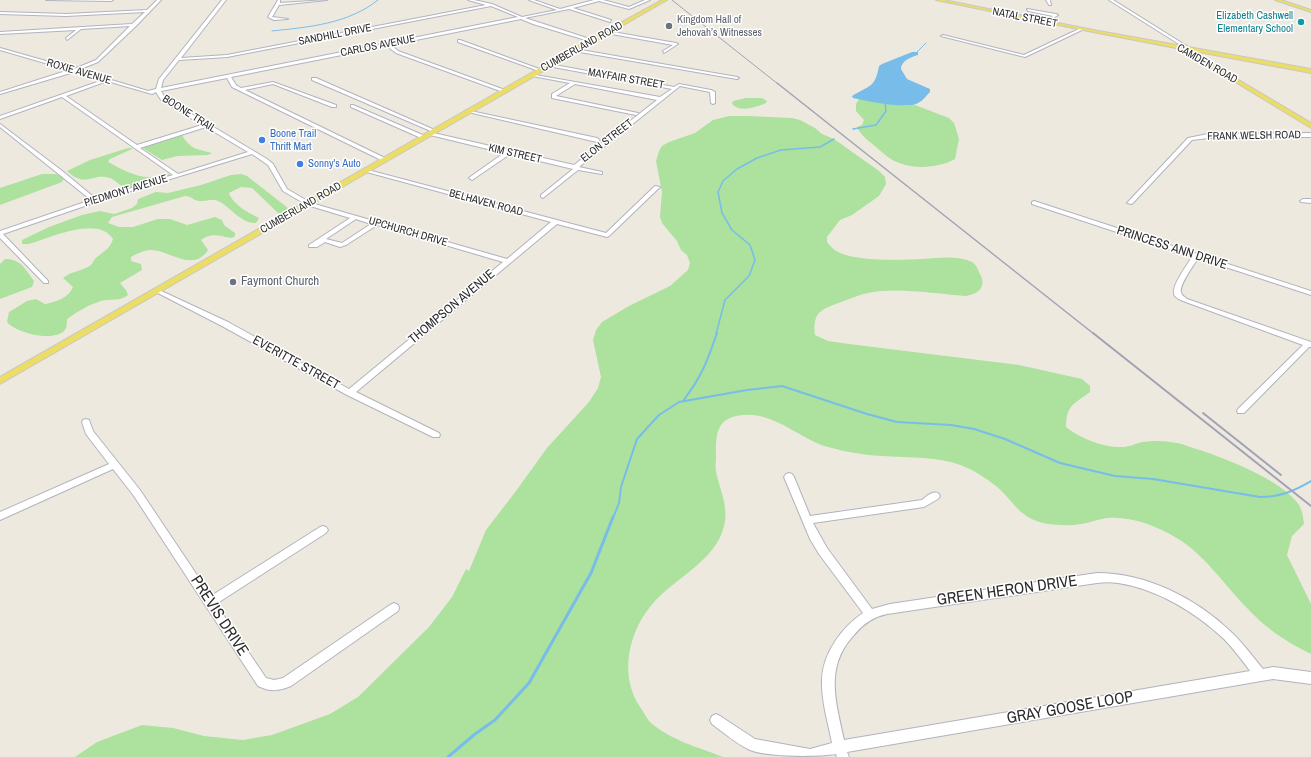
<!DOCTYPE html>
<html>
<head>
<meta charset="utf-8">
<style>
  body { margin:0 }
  canvas { display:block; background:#ede9df }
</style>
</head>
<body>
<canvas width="1311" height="757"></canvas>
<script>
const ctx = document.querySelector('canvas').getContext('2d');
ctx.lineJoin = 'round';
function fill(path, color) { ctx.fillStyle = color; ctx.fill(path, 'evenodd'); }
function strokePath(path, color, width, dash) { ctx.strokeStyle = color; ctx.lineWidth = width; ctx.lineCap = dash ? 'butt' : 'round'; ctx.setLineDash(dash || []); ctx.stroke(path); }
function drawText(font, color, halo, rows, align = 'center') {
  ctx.font = font + ' "Archivo Narrow",sans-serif'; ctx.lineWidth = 3; ctx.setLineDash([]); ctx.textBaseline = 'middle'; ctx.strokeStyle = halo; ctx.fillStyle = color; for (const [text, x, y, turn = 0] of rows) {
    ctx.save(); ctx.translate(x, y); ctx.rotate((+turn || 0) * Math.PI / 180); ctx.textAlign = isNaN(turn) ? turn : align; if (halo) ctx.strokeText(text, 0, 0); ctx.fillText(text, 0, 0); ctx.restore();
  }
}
fill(new Path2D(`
  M 746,98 L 762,98 L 767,101 L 766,103 C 756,107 741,113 732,104 L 733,101 Z
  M 859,99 L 906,106 L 915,105 L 949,118 L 954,123 L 959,139 L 955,159 C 937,169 909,170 891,159 C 886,156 881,151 876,147 C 869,141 861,136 857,127 L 862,125 L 864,120 L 856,111 L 856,104 Z
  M 729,116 L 747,116 L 792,118 L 800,120 L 815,128 L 822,134 L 834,139 L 879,171 L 885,177 L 886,184 L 879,196 L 852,215 L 840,220 L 827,237 L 827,242 C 830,246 834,250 838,252 C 859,262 901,260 923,259 C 939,258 957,255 972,262 C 976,264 978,270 980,274 C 987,287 978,294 966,296 C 936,294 897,287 868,293 C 858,295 850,299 841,302 C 822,309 812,312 815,335 L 828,341 L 849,344 L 1019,365 L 1082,379 L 1090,386 L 1090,392 C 1074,404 1066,405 1066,427 C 1081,439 1104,448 1123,447 C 1130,447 1136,443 1143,442 C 1154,440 1166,441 1177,443 C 1184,444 1192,448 1200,450 C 1229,460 1276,478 1296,501 C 1302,508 1303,515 1304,524 L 1292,536 L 1287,555 L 1311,604 L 1311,654 C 1286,642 1264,627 1245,606 C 1222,582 1204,554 1175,537 C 1155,525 1130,516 1107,518 C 1098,519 1090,523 1081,524 C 1071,526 1057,525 1048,524 C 1019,519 1015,502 996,486 C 986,478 975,471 963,466 C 938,456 909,458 882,456 C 864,455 846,452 828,447 C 797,438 771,408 736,416 C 715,421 716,438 716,456 C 716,461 715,467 716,472 C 720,490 729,507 724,526 C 716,560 677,577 655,601 C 629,629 618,674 640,707 C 643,711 646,717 649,721 C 669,740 698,747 723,757 L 75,757 L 97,742 L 142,725 L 173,728 L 204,736 L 243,740 L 272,735 L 330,714 L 358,697 L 429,627 L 452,597 L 466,569 L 469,571 L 486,530 L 516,491 L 547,448 L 589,402 L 598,388 L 601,377 L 593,340 L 596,330 L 602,322 L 629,306 L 670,286 L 688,270 L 690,263 L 687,255 L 681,250 L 677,241 L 662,223 L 660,217 L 662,192 L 656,161 L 659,151 L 662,146 L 669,142 L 695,133 L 713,120 Z
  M 177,135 L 182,135 C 191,150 197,149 212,153 L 208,155 L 177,156 L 162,160 L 141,147 Z
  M 128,148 L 132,148 L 132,149 L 110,159 L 108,162 C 121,169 137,178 151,177 C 158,176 164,172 171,175 L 170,177 C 161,179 137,189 128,188 C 121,188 116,180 110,178 C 91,172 87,189 67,171 L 90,160 Z
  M 42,174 L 56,174 L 64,178 L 62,182 L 0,205 L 0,188 Z
  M 241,174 L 247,176 L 288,208 L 283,213 L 278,213 L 252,188 L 241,187 L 229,193 C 233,205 249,213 259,218 L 256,223 C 241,224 231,207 218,201 C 212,198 206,202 200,201 C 194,201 191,196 185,196 L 112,217 L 108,223 L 119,227 L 133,227 L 158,219 L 170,219 L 187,225 L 215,217 L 222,220 L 224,225 L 235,233 L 235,236 L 232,238 C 219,236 212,232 201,240 L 208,250 C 193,274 167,248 149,250 C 143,251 136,254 131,257 L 131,261 L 141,264 L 142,270 L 120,283 L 126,290 L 128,295 C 119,302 111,298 101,301 C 88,305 77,312 67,319 C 67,324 67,328 64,331 C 52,342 16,333 7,322 L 9,312 L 27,301 L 36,299 L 45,304 C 55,302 69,298 73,287 L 63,278 C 71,271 83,271 91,265 C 93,263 94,259 97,257 C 104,251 110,249 113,239 C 98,215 50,238 29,244 L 22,244 L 22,240 L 49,227 L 82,215 L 100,211 L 114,214 L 132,208 L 137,204 L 138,199 L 156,192 L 168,193 L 201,185 L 231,175 Z
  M 5,259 C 21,259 25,269 34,281 L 32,287 L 0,299 L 0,264 Z`), '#ace19e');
fill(new Path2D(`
  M 912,52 L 918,52 L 918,55 C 911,57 901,61 901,69 L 907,79 L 930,89 L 930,92 C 926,96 922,102 916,104 C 904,109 867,101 853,98 L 852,96 C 870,85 875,88 879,66 L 882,64 Z`), '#78bdea');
strokePath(new Path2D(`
  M 272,31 C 309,27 348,24 378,0
  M 917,52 L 926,43`), '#78bdea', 1);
strokePath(new Path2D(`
  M 853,129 L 876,125 L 886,111 L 885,101
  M 716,334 L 725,300 L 749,276 L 755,260 L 750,245 L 732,230 L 722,213 L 718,192 L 723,181 L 737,169 L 757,158 L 781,150 L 820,147 L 834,139`), '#78bdea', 1.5);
strokePath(new Path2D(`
  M 683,401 C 702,376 707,362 717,333
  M 613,518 L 619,503 L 621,487 L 637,439 L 659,415 L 679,402 L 747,390 L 782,386 L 867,414 L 897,422 L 951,425 L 974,429 L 1005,439 L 1060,463 L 1115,476 L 1153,479 L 1260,497 C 1280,497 1294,491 1311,481`), '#78bdea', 2);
strokePath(new Path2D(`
  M 448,757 L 475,734 L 495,720 L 529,683 L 591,573 L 613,517`), '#78bdea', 3);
const minor = new Path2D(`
  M 46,0 L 113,0 L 111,1 Z
  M 157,0 L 161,0 L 136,26 L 98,62 L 78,70 L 148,91 L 156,89 L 159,79 L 222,0 L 226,0 L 181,58 L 227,55 L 486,5 L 468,0 L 474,0 L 492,4 L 522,17 L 557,10 L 529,0 L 534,0 L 560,9 L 594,0 L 603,0 L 629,7 L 645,0 L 650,0 L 629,9 L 599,1 L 573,8 L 611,20 L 610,22 L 569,9 L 525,18 L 593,40 L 592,42 L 533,24 L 521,19 L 391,45 L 398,51 L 505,90 L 505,91 L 503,92 L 396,53 L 387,46 L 231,77 L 236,85 L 241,88 L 273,82 L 336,105 L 336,107 L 332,107 L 273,84 L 245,90 L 387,159 L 388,160 L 385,162 L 232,87 L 227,78 L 161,91 L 165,98 L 267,159 L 273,164 L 287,189 L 311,203 L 507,259 L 551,222 L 363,171 L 368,170 L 606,233 L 655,186 L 660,187 L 609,236 L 607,237 L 557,224 L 356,392 L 439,433 L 440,435 L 439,437 L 433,437 L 347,395 L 222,326 L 154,291 L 155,290 L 159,290 L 228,322 L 349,389 L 503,262 L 377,225 L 346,245 L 340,247 L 325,242 L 317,247 L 309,247 L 309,245 L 350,218 L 307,205 L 283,191 L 268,165 L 252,154 L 105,199 L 3,234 L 48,281 L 48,283 L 44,283 L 0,238 L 0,231 L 91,200 L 0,127 L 0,124 L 61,170 L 96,199 L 173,175 L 62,97 L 0,119 L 0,116 L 103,80 L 74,72 L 0,94 L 0,92 L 69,70 L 0,50 L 0,48 L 74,69 L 96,60 L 130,26 L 81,29 L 67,40 L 66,38 L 76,30 L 0,34 L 0,32 L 132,24 L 145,12 L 66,16 L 0,14 L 0,12 L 66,14 L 147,10 ZM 491,6 L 518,17 L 161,88 L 163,80 L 179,60 L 227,57 ZM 107,81 L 152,94 L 156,92 L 161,100 L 202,125 L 137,145 L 66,96 ZM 206,127 L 248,152 L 178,174 L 140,148 ZM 356,219 L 371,224 L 342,243 L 326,239 Z
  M 278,0 L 280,0 L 280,3 L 327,0 L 279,5 L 272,17 L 288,19 L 274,20 L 268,17 Z
  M 1046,0 L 1050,0 L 1051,5 L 1049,5 Z
  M 1109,0 L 1113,0 L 1193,50 L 1190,51 Z
  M 1027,9 L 1056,14 L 1058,15 L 1046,23 L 1045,21 L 1053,16 L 1028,11 Z
  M 1081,28 L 1084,29 L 1025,57 L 941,36 L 943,35 L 1024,55 Z
  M 607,31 L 676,43 L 678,44 L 664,53 L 663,51 L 673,45 L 606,33 Z
  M 458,40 L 460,40 L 542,70 L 539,71 L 458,42 Z
  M 575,49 L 737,77 L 739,78 L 737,79 L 574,51 Z
  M 549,64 L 674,87 L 679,84 L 711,90 L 715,92 L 715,103 L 713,104 L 711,103 L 710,92 L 680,86 L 579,167 L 602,172 L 602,174 L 578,170 L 543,198 L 541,197 L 541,195 L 573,169 L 510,154 L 472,180 L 469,178 L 470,177 L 504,153 L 426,134 L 429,132 L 574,165 L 657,100 L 575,84 L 556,96 L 638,113 L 638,114 L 636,115 L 552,98 L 552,94 L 570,83 L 532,76 L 530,75 L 530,74 L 660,97 L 672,89 L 548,66 L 547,65 Z
  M 312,78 L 316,78 L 437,131 L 433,132 L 312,80 Z
  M 353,105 L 425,136 L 426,137 L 421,138 L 351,107 L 351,105 Z
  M 466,110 L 597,138 L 600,140 L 597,142 L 468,112 L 466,111 Z
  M 1311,133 L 1311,137 L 1208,138 L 1192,140 L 1132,204 L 1127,203 L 1188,138 L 1208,134 Z
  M 1303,199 L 1311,199 L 1311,203 L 1301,202 L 1300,201 Z
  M 1034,201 L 1311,291 L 1311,295 L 1198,258 C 1194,265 1179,285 1181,292 C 1181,295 1185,297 1187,299 L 1311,342 L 1311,347 L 1309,347 L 1244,413 L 1238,413 L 1237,411 L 1238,409 L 1303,345 L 1183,301 C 1180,300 1177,298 1175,296 C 1169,288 1188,264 1192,257 L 1032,204 L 1032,202 Z
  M 86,419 L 89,420 L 93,431 L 140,490 L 211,596 L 320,527 L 323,526 L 326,527 L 328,530 L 326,533 L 216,604 L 266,678 L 274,680 L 283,678 L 390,605 L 394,603 L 398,605 L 399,608 L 398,611 L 291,686 C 279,691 270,692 258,686 L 134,496 L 113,469 L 0,520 L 0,512 L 109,464 L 86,434 L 82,422 L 83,420 Z
  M 789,473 L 792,474 L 794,477 L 810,516 L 922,500 C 927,496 932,491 938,493 L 940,496 L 938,499 L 924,507 L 813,523 L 827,548 L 872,609 L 890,604 L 1097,573 C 1146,573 1196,598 1231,632 C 1243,643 1253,657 1263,669 L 1273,667 L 1311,672 L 1311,684 L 1273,679 L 847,752 L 849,757 L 837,757 L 836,754 C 817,757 768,757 750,750 C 737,744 724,733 712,724 L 710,720 L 712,716 L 716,714 L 720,716 L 755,739 L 810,749 L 832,743 C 828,722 821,700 822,679 C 823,653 842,627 863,613 L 819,554 L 810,539 L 784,477 L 786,474 ZM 1097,583 C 1104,582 1111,582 1118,583 C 1157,589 1195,612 1223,638 C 1233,648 1242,660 1250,671 L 844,740 C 836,702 824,667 854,635 C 863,624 873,617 887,614 Z`);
const major = new Path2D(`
  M 662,0 L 667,0 L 0,384 L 0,377 L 573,49 Z
  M 936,0 L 944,0 L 1093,30 L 1311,69 L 1311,73 L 1188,50 L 1311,123 L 1311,128 L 1181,49 L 1093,32 Z
  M 1275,0 L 1281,0 L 1311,10 L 1311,12 Z`);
strokePath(minor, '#b2b3bf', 2);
strokePath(major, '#c8c8c8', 2);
fill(minor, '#fff');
fill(major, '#ebdd66');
strokePath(new Path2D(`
  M 672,0 L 778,84`), '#a2a2b5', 1);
strokePath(new Path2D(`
  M 777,83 L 1094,334`), '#a2a2b5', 1.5);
strokePath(new Path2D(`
  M 1093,333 L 1311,506
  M 1203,413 L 1281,475`), '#a2a2b5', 2);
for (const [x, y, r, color] of [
  [1301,22,4,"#0f9aa8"],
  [669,26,4,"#6b7280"],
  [262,140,4,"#3f7fe0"],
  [300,164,4,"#3f7fe0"],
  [233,282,4,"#6b7280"]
]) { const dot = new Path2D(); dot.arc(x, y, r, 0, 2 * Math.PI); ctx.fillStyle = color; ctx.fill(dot); strokePath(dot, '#fff', 1.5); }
drawText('11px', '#0d838f', '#fff', [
  ["Elizabeth Cashwell",1293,16],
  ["Elementary School",1293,29]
], 'right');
drawText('11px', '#2c2c2c', '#fff', [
  ["NATAL STREET",1025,18,11],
  ["SANDHILL DRIVE",335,35,-11],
  ["CARLOS AVENUE",378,46,-11],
  ["CUMBERLAND ROAD",582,47,-29],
  ["CAMDEN ROAD",1207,64,30],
  ["ROXIE AVENUE",79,72,16],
  ["MAYFAIR STREET",626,79,10],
  ["BOONE TRAIL",189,114,32],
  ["FRANK WELSH ROAD",1254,136,-1],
  ["ELON STREET",607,141,-38],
  ["KIM STREET",515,154,13],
  ["PIEDMONT AVENUE",126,191,-17],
  ["BELHAVEN ROAD",486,203,15],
  ["CUMBERLAND ROAD",301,208,-30],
  ["UPCHURCH DRIVE",408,232,16]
]);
drawText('11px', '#5b616d', '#fff', [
  ["Kingdom Hall of",677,20],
  ["Jehovah’s Witnesses",677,33]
], 'left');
drawText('11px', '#366cbe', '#fff', [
  ["Boone Trail",270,134],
  ["Thrift Mart",270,147],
  ["Sonny's Auto",308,164]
], 'left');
drawText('13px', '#2c2c2c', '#fff', [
  ["PRINCESS ANN DRIVE",1172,248,18],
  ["THOMPSON AVENUE",452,307,-40],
  ["EVERITTE STREET",296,363,29]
]);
drawText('13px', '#5b616d', '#fff', [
  ["Faymont Church",241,282]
], 'left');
drawText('16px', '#2c2c2c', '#fff', [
  ["GREEN HERON DRIVE",1007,591,-8],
  ["PREVIS DRIVE",219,616,57],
  ["GRAY GOOSE LOOP",1070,708,-10]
]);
</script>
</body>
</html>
